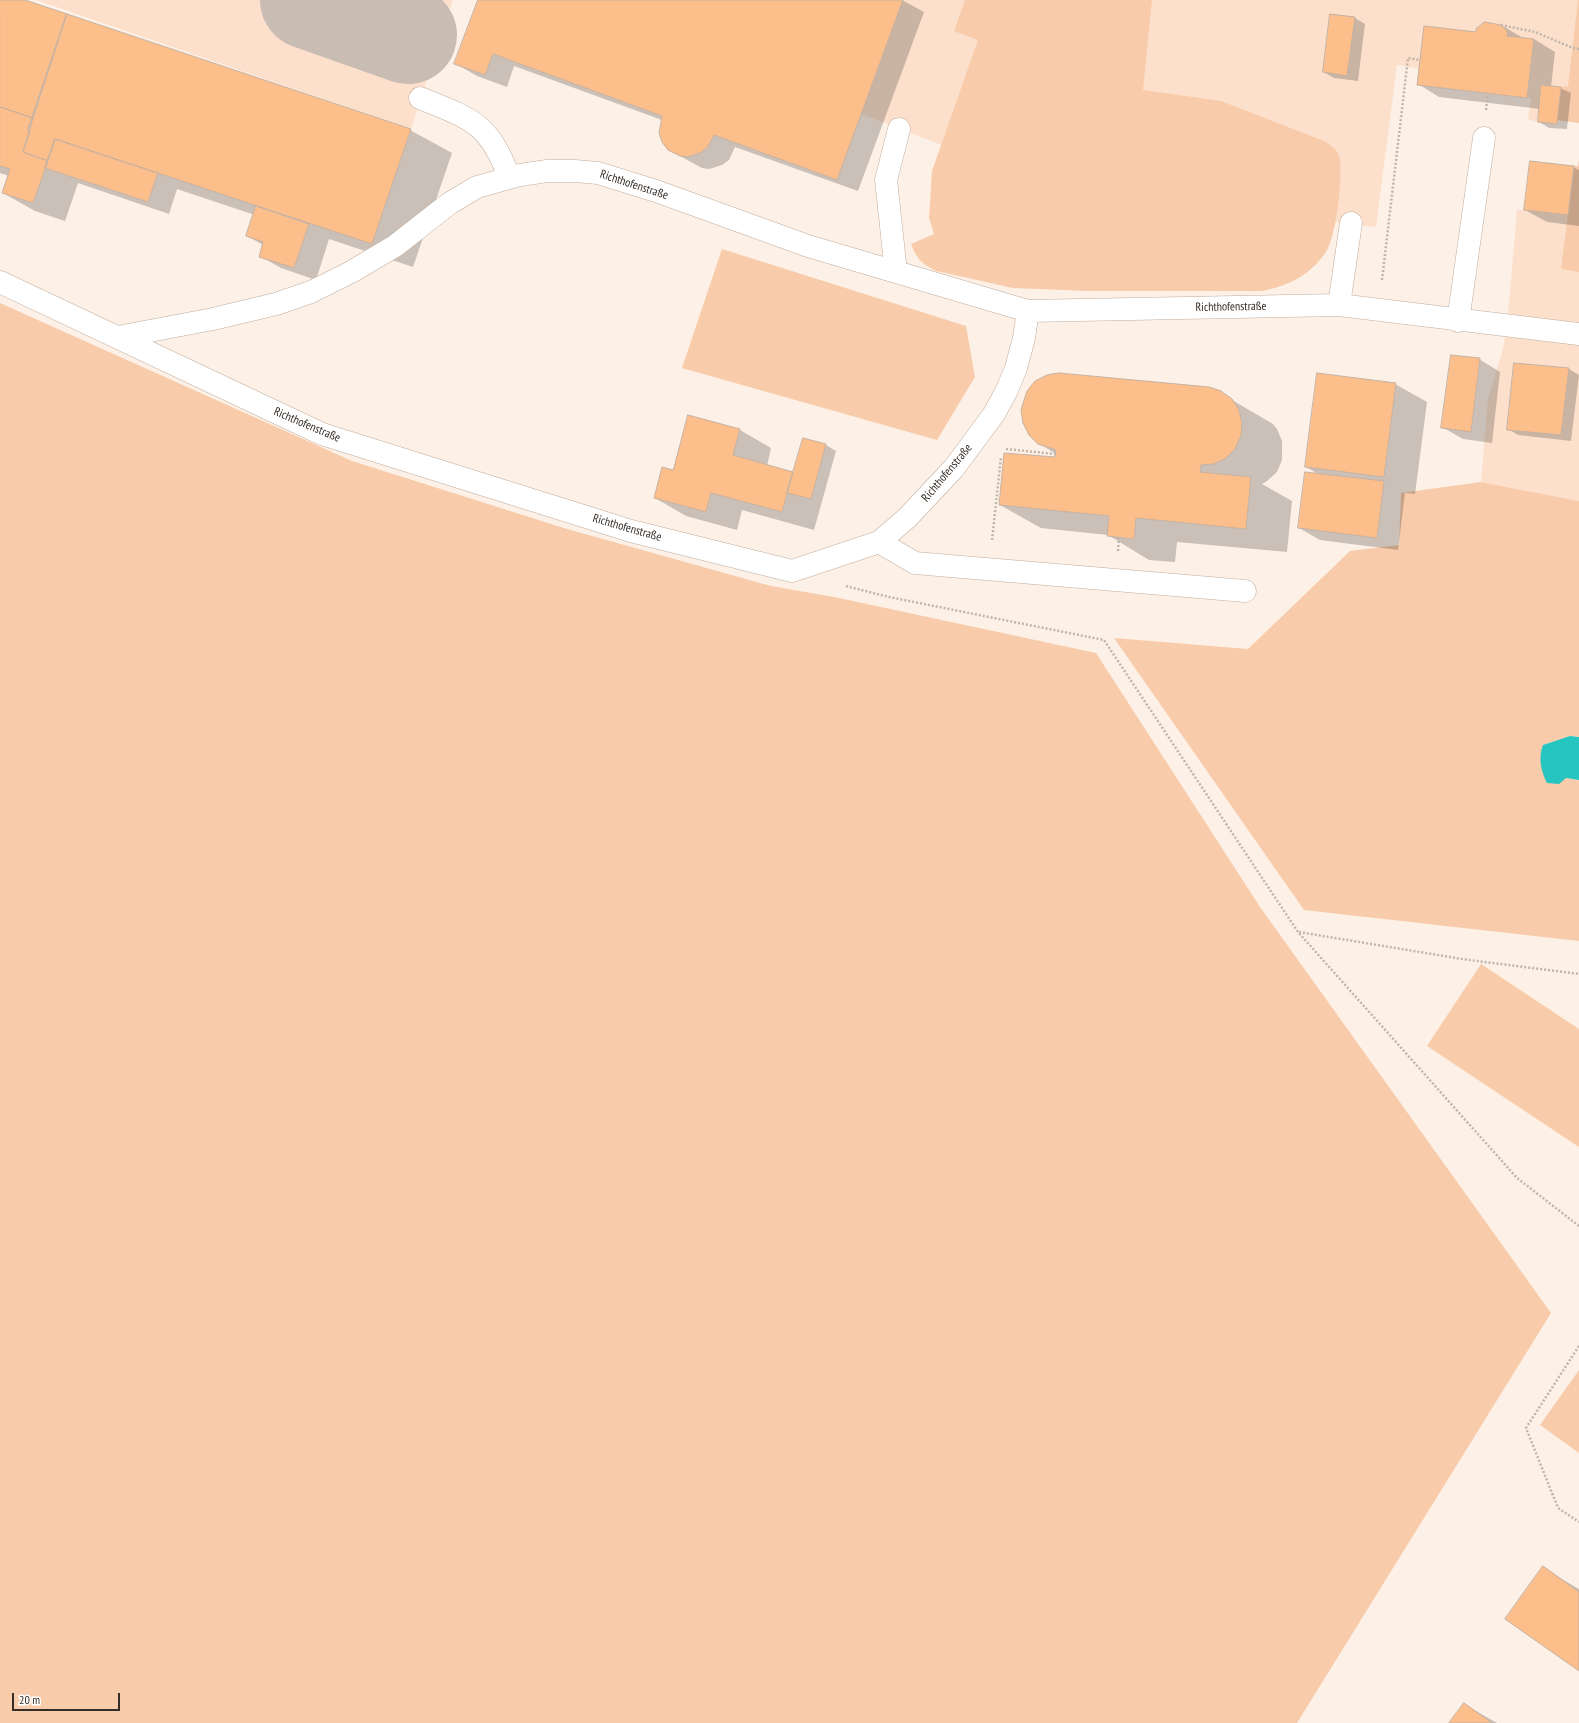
<!DOCTYPE html>
<html>
<head>
<meta charset="utf-8">
<style>
  body { margin:0 }
  #map { position:relative; width:1579px; height:1723px; overflow:hidden; background:#fdf0e6; font-family:"PT Sans Narrow",sans-serif }
  canvas { display:block }
  .scale { position:absolute; left:12px; top:1693px; width:108px; height:18px; box-sizing:border-box; border:2px solid #352d27; border-top:0; padding-left:5px; font-size:12px; line-height:14px; white-space:nowrap; color:#352d27; -webkit-text-stroke:3px #fff; paint-order:stroke }
</style>
</head>
<body>
<div id="map">
<canvas width="1579" height="1723"></canvas>
<div class="scale">20 m</div>
</div>
<script>
const ctx = document.querySelector('canvas').getContext('2d');
ctx.lineJoin = 'round';
function fill(path, color) { ctx.fillStyle = color; ctx.fill(path, 'evenodd'); }
function strokePath(path, color, width, dash) { ctx.strokeStyle = color; ctx.lineWidth = width; ctx.lineCap = dash ? 'butt' : 'round'; ctx.setLineDash(dash || []); ctx.stroke(path); }
function drawText(font, color, halo, rows, align = 'center') {
  ctx.font = font + ' "PT Sans Narrow",sans-serif'; ctx.lineWidth = 3; ctx.setLineDash([]); ctx.textBaseline = 'middle'; ctx.strokeStyle = halo; ctx.fillStyle = color; for (const [text, x, y, turn = 0] of rows) {
    ctx.save(); ctx.translate(x, y); ctx.rotate((+turn || 0) * Math.PI / 180); ctx.textAlign = isNaN(turn) ? turn : align; if (halo) ctx.strokeText(text, 0, 0); ctx.fillText(text, 0, 0); ctx.restore();
  }
}
fill(new Path2D(`
  M 36,0 L 453,0 L 411,129 Z
  M 550,0 L 1579,0 L 1579,123 L 1558,120 L 1557,124 L 1538,122 L 1528,119 L 1531,98 L 1417,85 L 1419,69 L 1397,65 L 1376,227 L 1272,214 L 944,146 L 861,114 Z
  M 1579,159 L 1579,501 L 1481,482 L 1488,399 L 1503,349 L 1507,327 L 1517,210 L 1524,210 L 1530,161 L 1578,166 Z`), '#fce0cb');
fill(new Path2D(`
  M 965,0 L 1152,0 L 1143,90 L 1221,101 L 1324,141 C 1330,145 1336,148 1339,156 C 1344,172 1336,238 1326,252 C 1310,275 1289,286 1262,291 L 1088,291 L 1013,288 L 936,271 C 921,263 917,259 911,244 L 934,234 L 929,218 L 932,171 L 978,40 L 954,31 Z
  M 1578,0 L 1579,0 L 1579,123 L 1557,120 L 1561,87 L 1568,86 Z
  M 1579,159 L 1579,272 L 1561,269 L 1574,166 L 1578,166 Z
  M 722,249 L 966,326 L 975,377 L 937,440 L 682,368 Z
  M 0,303 L 352,461 L 567,529 L 771,586 L 834,597 L 1096,653 L 1260,907 L 1551,1313 L 1297,1723 L 0,1723 Z
  M 1481,482 L 1579,501 L 1579,737 L 1570,736 L 1543,745 L 1566,778 L 1579,780 L 1579,941 L 1304,910 L 1114,638 L 1248,649 L 1350,551 L 1399,545 L 1401,493 Z
  M 1481,964 L 1579,1029 L 1579,1147 L 1427,1046 Z
  M 1579,1370 L 1579,1453 L 1540,1425 Z`), '#f8ccaa');
fill(new Path2D(`
  M 1570,736 L 1579,737 L 1579,780 L 1566,778 L 1559,784 L 1547,783 C 1541,771 1538,758 1543,745 Z`), '#26c5c0');
fill(new Path2D(`
  M 0,0 L 21,0 L 410,130 L 452,153 L 413,267 L 329,239 L 316,280 L 281,268 L 260,256 L 263,245 L 247,236 L 255,215 L 177,189 L 169,214 L 78,183 L 65,221 L 35,211 L 3,193 L 9,176 L 0,173 Z
  M 479,0 L 902,0 L 924,12 L 858,191 L 735,147 L 729,160 L 722,165 L 709,169 L 702,168 L 669,150 L 662,120 L 514,66 L 507,87 L 477,76 L 456,64 Z
  M 1355,18 L 1365,24 L 1358,81 L 1334,78 L 1324,72 Z
  M 1501,25 L 1523,38 L 1534,39 L 1555,52 L 1551,87 L 1560,88 L 1571,93 L 1567,129 L 1549,128 L 1539,122 L 1540,109 L 1439,97 L 1418,84 L 1477,33 Z
  M 1573,167 L 1579,170 L 1579,226 L 1547,222 L 1525,210 Z
  M 1479,359 L 1500,372 L 1492,443 L 1463,439 L 1442,427 Z
  M 1569,369 L 1579,375 L 1571,441 L 1518,435 L 1508,429 Z
  M 1395,384 L 1427,402 L 1415,494 L 1405,493 L 1398,550 L 1320,540 L 1299,528 L 1320,475 L 1306,467 Z
  M 1215,390 L 1273,424 L 1277,429 L 1282,441 L 1282,460 L 1277,472 L 1267,481 L 1262,484 L 1292,501 L 1287,552 L 1177,542 L 1175,562 L 1149,560 L 1108,535 L 1041,528 L 1000,505 L 1056,458 L 1056,454 L 1038,443 L 1023,416 L 1023,404 L 1028,392 Z
  M 740,430 L 771,448 L 767,466 L 794,473 L 803,439 L 826,445 L 836,451 L 814,530 L 742,510 L 737,530 L 686,516 L 655,498 L 674,471 Z
  M 1543,1568 L 1579,1589 L 1579,1670 Z
  M 1464,1704 L 1497,1723 L 1450,1723 Z`), '#0003');
strokePath(new Path2D(`
  M 309,0 L 408,35`), '#c8bcb3', 98);
const building = new Path2D(`
  M 0,0 L 25,0 L 67,14 L 33,118 L 0,107 Z
  M 478,0 L 903,0 L 837,180 L 714,135 L 708,147 L 700,153 L 687,157 L 680,156 L 668,150 L 662,142 L 659,133 L 662,116 L 493,54 L 485,75 L 454,64 Z
  M 67,14 L 411,129 L 372,244 L 55,139 L 48,161 L 23,152 L 30,131 L 28,130 Z
  M 1330,14 L 1355,17 L 1347,76 L 1323,72 Z
  M 1485,22 L 1501,25 L 1508,32 L 1507,36 L 1534,39 L 1527,98 L 1417,85 L 1424,26 L 1476,32 L 1476,29 Z
  M 1541,85 L 1561,87 L 1557,124 L 1538,122 Z
  M 0,107 L 33,118 L 23,152 L 48,161 L 33,203 L 2,193 L 10,169 L 0,166 Z
  M 55,139 L 158,173 L 148,202 L 45,168 Z
  M 1530,161 L 1574,166 L 1568,215 L 1524,210 Z
  M 256,206 L 309,224 L 294,268 L 259,257 L 263,242 L 246,236 Z
  M 1451,355 L 1480,358 L 1471,432 L 1441,428 Z
  M 1514,363 L 1569,368 L 1561,435 L 1507,430 Z
  M 1059,373 L 1209,387 L 1221,391 L 1232,399 L 1239,410 L 1242,423 L 1241,436 L 1238,442 L 1235,449 L 1226,458 L 1214,464 L 1201,465 L 1200,472 L 1251,477 L 1246,529 L 1136,518 L 1134,539 L 1107,536 L 1109,516 L 999,505 L 1004,453 L 1055,457 L 1056,450 L 1038,444 L 1029,435 L 1023,423 L 1021,410 L 1027,391 L 1035,381 L 1047,375 Z
  M 1317,373 L 1396,383 L 1384,477 L 1305,467 Z
  M 688,415 L 740,429 L 733,455 L 793,472 L 782,512 L 711,493 L 706,512 L 654,498 L 662,467 L 673,470 Z
  M 803,438 L 826,444 L 811,499 L 787,493 Z
  M 1305,472 L 1384,481 L 1377,538 L 1298,528 Z
  M 1543,1566 L 1579,1592 L 1579,1671 L 1505,1619 Z
  M 1464,1703 L 1492,1723 L 1449,1723 Z`);
fill(building, '#fcbe8b');
strokePath(building, '#c6b2a2', 1);
const minor = new Path2D(`
  M 420,98 C 472,119 489,123 509,177
  M 896,272 L 886,180 L 899,129
  M 0,282 L 322,434 L 631,531 L 792,571 L 879,542 L 907,518 L 954,468 L 994,414 L 1007,390 L 1016,368 L 1024,338 L 1028,311
  M 1339,305 L 1351,223
  M 1458,321 L 1484,138
  M 118,337 L 213,319 L 276,304 L 311,292 L 351,272 L 395,246 L 450,203 L 477,187 L 520,175 L 547,171 L 575,171 L 598,173 L 656,191 L 808,246 L 1028,311 L 1339,305 L 1579,334
  M 879,542 L 915,563 L 1245,591`);
strokePath(minor, '#c1ad9d', 23);
strokePath(new Path2D(`
  M 1501,25 L 1535,32 L 1573,48 L 1579,49
  M 1486,110 L 1488,93
  M 1382,280 L 1408,58 L 1420,60
  M 1006,449 L 1055,454
  M 992,540 L 1001,457
  M 1118,551 L 1119,537
  M 846,586 L 889,597 L 1104,640 L 1298,932 L 1517,1178 L 1579,1226
  M 1299,932 L 1462,959 L 1579,974
  M 1579,1346 L 1526,1428 L 1558,1508 L 1579,1522`), '#c0b5ac', 2.5, [2, 2]);
strokePath(minor, '#fff', 22);
drawText('12px', '#352d27', '#fff', [
  ["Richthofenstraße",634,185,18],
  ["Richthofenstraße",1231,307,-1],
  ["Richthofenstraße",307,425,23],
  ["Richthofenstraße",947,473,-50],
  ["Richthofenstraße",627,528,16]
]);
</script>
</body>
</html>
